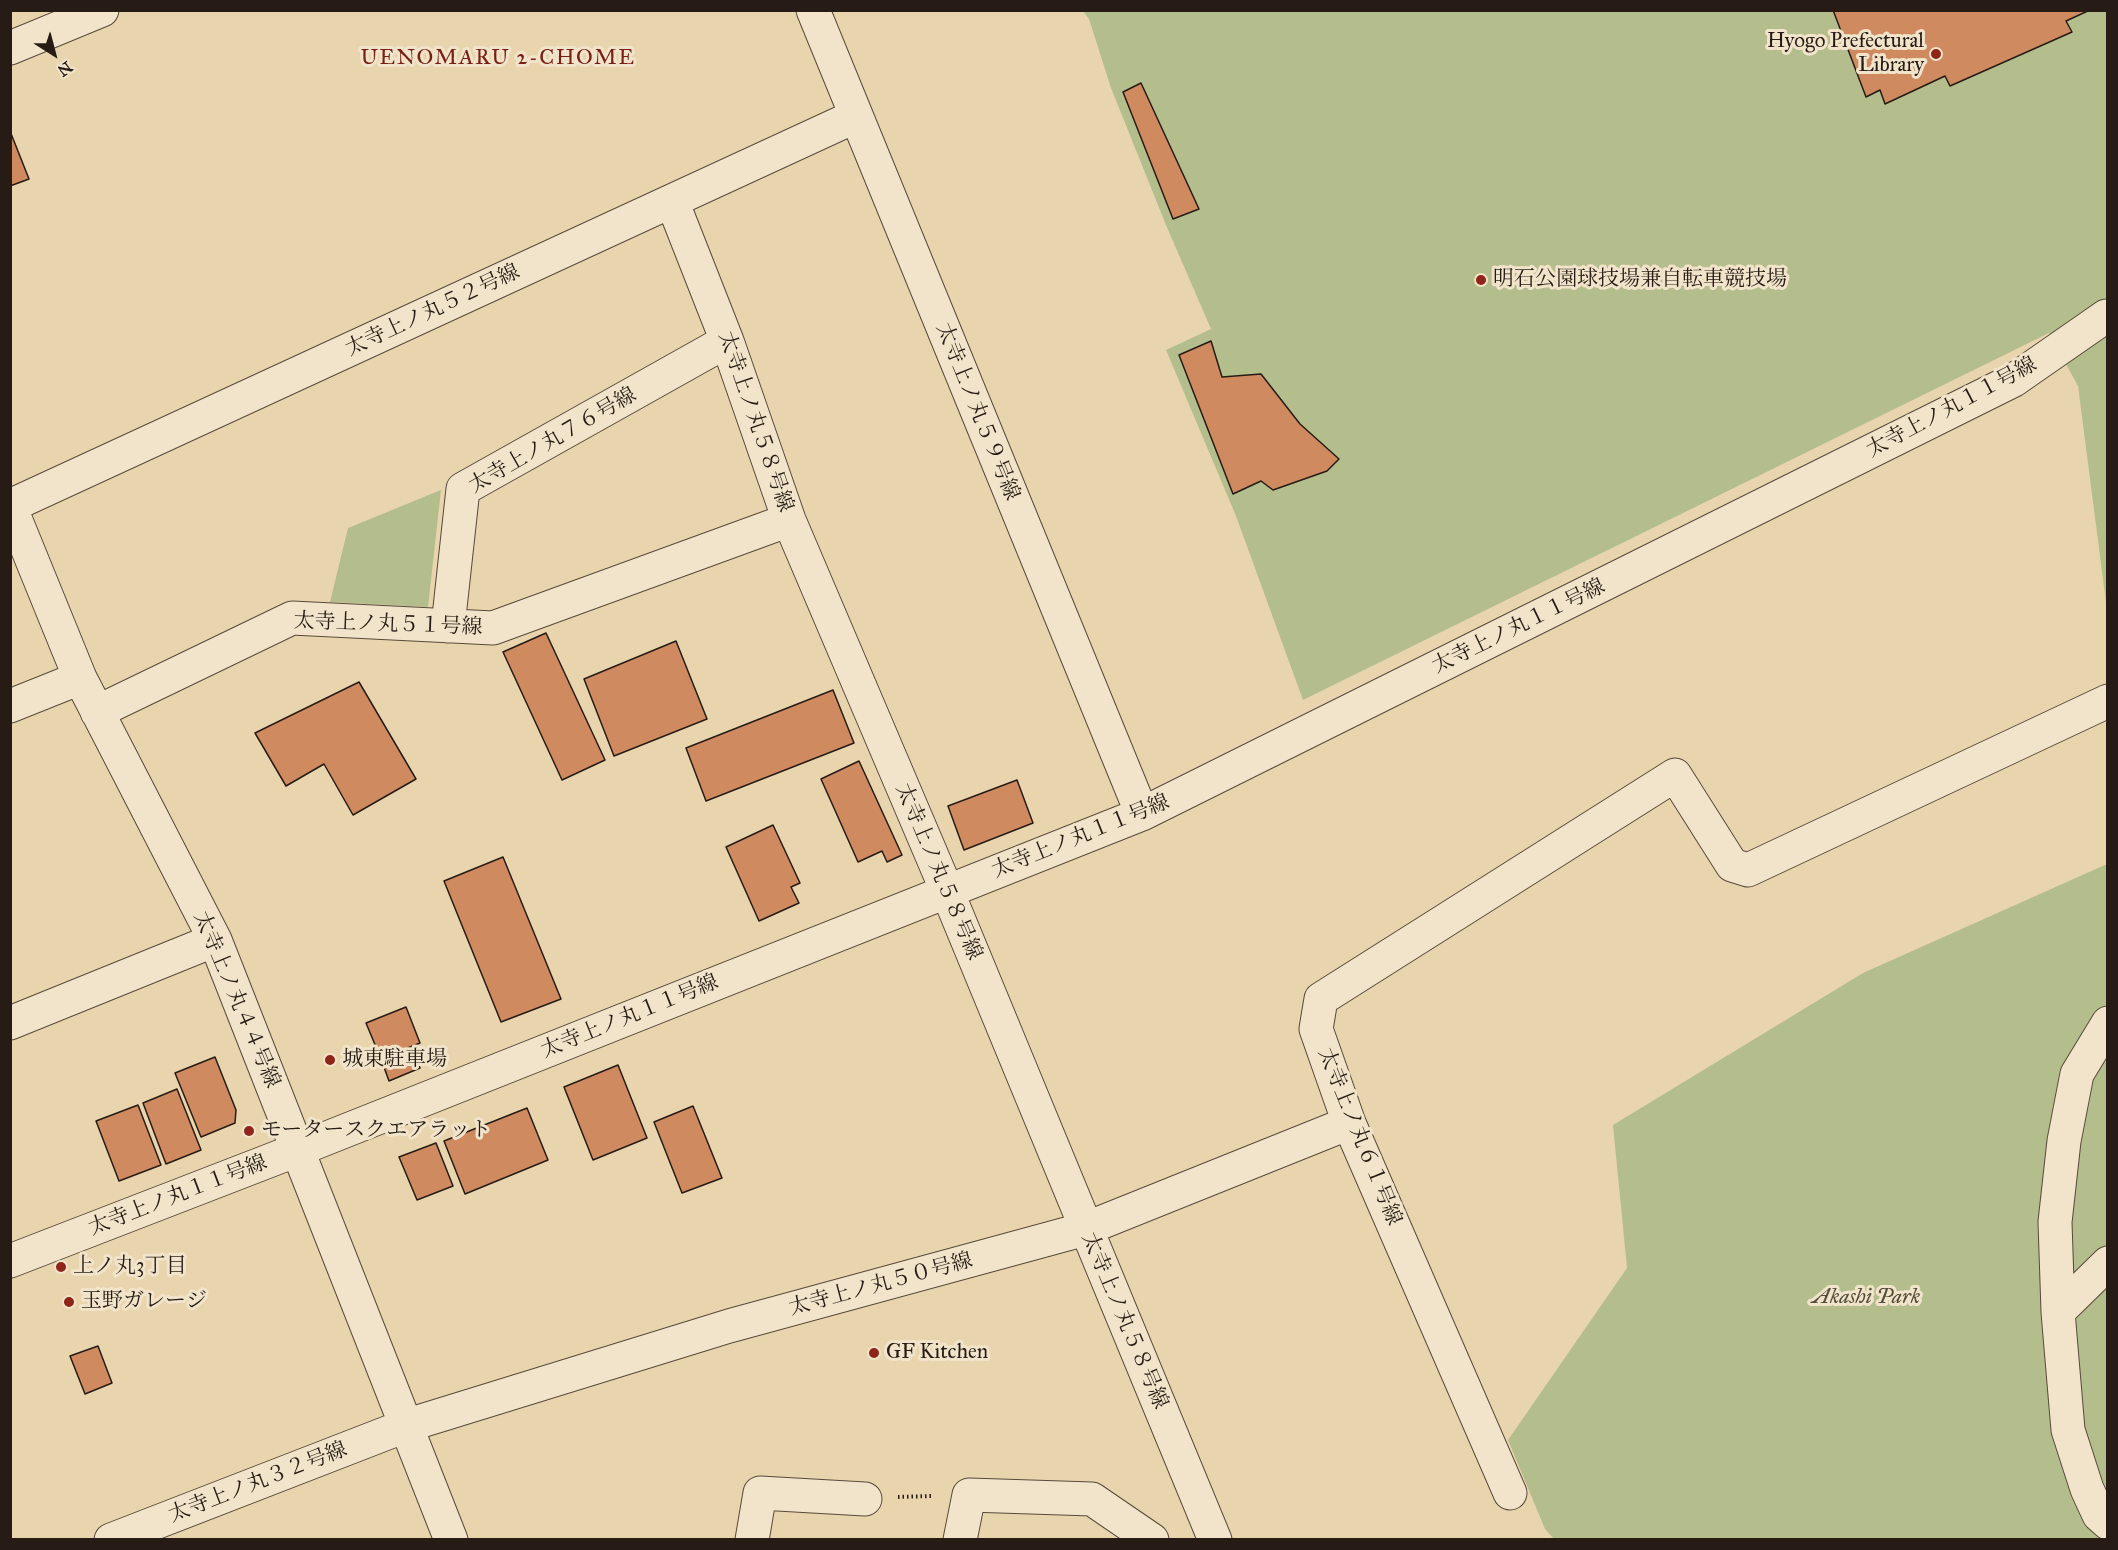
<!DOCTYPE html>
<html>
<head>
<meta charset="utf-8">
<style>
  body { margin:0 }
  #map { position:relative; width:2118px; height:1550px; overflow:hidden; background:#e9d5ad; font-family:"IM FELL Great Primer",serif }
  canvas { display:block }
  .frame { position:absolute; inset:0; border:12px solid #261c15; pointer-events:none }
  .north { position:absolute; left:24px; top:24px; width:60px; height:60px; -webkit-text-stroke:4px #f1e4ca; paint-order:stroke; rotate:144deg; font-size:16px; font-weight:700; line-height:24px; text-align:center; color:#261c15 }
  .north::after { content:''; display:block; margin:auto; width:21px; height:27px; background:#261c15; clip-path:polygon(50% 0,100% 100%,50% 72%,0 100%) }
</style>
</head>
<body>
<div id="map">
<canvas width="2118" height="1550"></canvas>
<div class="frame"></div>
<div class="north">N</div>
</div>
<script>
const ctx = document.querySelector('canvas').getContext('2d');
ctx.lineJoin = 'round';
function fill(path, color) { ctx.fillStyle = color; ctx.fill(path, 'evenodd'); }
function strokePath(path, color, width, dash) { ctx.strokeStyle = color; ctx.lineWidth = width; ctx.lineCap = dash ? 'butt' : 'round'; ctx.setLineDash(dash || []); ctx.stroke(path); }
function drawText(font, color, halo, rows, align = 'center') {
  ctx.font = font + ' "IM FELL Great Primer","Noto Serif JP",serif'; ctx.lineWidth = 6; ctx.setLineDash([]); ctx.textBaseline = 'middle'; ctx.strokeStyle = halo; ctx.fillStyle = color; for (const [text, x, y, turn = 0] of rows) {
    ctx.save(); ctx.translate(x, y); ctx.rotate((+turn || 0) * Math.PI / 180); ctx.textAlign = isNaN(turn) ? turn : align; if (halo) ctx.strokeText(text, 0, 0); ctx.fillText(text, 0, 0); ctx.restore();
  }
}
fill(new Path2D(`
  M 1083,11 L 2107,11 L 2107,610 L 2078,386 L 2049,333 L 1303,700 L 1236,516 L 1166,350 L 1211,329 L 1166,225 L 1111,88 L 1089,19 Z
  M 441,490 L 428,607 L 330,602 L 348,528 Z
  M 2107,864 L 2107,1539 L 1554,1539 L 1545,1529 L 1508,1440 L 1627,1268 L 1613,1125 L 1863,973 Z`), '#b4be8c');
const building = new Path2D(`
  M 1833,10 L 2090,10 L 2066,21 L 2072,32 L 1950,86 L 1945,76 L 1885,104 L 1880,90 L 1866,97 Z
  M 1141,83 L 1199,209 L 1173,219 L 1123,92 Z
  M 10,131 L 29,179 L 10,186 Z
  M 1211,341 L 1222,377 L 1261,374 L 1300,424 L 1339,459 L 1327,471 L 1273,490 L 1261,481 L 1233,494 L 1179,355 Z
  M 546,633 L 605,760 L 562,780 L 503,652 Z
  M 676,641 L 707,719 L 614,756 L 584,679 Z
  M 359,682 L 416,779 L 353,815 L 324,764 L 286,786 L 255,733 Z
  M 833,690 L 854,743 L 706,801 L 686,748 Z
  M 859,761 L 902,855 L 887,862 L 882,851 L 858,862 L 821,779 Z
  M 1017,780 L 1033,823 L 964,850 L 948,806 Z
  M 773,825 L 800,883 L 791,887 L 799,903 L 759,921 L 726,847 Z
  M 503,857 L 561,999 L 501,1022 L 444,881 Z
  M 406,1007 L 420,1043 L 381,1059 L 366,1023 Z
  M 411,1047 L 420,1068 L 389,1081 L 381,1059 Z
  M 215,1057 L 236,1110 L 235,1123 L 201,1137 L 175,1073 Z
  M 618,1065 L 647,1138 L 593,1160 L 564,1087 Z
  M 177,1089 L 201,1150 L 166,1164 L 143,1103 Z
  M 138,1105 L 161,1165 L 119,1181 L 96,1121 Z
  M 693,1106 L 722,1178 L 682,1193 L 654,1122 Z
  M 527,1108 L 548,1160 L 465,1194 L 444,1141 Z
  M 436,1143 L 453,1186 L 417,1200 L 399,1157 Z
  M 98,1346 L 112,1383 L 85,1394 L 70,1356 Z`);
fill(building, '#cf8a60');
strokePath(building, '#261c15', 1.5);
const minor = new Path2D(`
  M 813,10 L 1142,814
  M 10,48 L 102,10
  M 672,201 L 727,341 L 789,520 L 947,891 L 1215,1540
  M 10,506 L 80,678 L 215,940 L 451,1540
  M 10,506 L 856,116
  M 448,626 L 463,489 L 727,341
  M 10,706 L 80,678
  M 97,712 L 292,618 L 493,628 L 789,520
  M 10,1023 L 215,940
  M 2108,1023 L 2077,1074 L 2064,1141 L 2055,1222 L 2058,1312 L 2068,1430 L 2087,1489 L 2099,1515 L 2108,1523
  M 10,1261 L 297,1150 L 1142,814 L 2014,380 L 2106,316
  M 2058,1312 L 2108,1263
  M 1510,1493 L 1349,1123 L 1316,1029 L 1321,999 L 1675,775 L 1732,865 L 1748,870 L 2108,701
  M 111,1540 L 405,1426 L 729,1326 L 1085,1229 L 1349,1123
  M 752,1540 L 760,1493 L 865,1499
  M 960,1540 L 969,1495 L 1092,1499 L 1152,1540`);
strokePath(minor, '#574a3b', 35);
strokePath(new Path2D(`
  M 898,1497 L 932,1496`), '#261c15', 4, [1.5, 3]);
strokePath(minor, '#f1e4ca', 33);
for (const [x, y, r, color] of [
  [1936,54,6,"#8f2418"],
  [1481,280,6,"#8f2418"],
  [330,1060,6,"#8f2418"],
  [249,1131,6,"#8f2418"],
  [61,1267,6,"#8f2418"],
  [69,1302,6,"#8f2418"],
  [874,1353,6,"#8f2418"]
]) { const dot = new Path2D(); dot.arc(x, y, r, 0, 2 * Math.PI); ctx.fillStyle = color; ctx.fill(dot); strokePath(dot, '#f1e4ca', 2); }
drawText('21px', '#261c15', '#f1e4ca', [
  ["Hyogo Prefectural",1924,42,"right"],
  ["Library",1924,66,"right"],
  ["明石公園球技場兼自転車競技場",1493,280],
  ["城東駐車場",342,1060],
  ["モータースクエアラット",261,1131],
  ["上ノ丸3丁目",73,1267],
  ["玉野ガレージ",81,1302],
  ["GF Kitchen",886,1353]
], 'left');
drawText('21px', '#261c15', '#f1e4ca', [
  ["太寺上ノ丸５２号線",433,311,-25],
  ["太寺上ノ丸１１号線",1952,408,-28],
  ["太寺上ノ丸５９号線",977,412,68],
  ["太寺上ノ丸５８号線",755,422,71],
  ["太寺上ノ丸７６号線",553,441,-30],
  ["太寺上ノ丸５１号線",388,625,2],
  ["太寺上ノ丸１１号線",1519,627,-26],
  ["太寺上ノ丸１１号線",1081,837,-22],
  ["太寺上ノ丸５８号線",938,872,67],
  ["太寺上ノ丸４４号線",236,1000,67],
  ["太寺上ノ丸１１号線",630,1017,-22],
  ["太寺上ノ丸６１号線",1359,1137,68],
  ["太寺上ノ丸１１号線",178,1196,-21],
  ["太寺上ノ丸５０号線",881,1285,-15],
  ["太寺上ノ丸５８号線",1124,1321,67],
  ["太寺上ノ丸３２号線",258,1483,-21]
]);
drawText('italic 21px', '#514d39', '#f1e4ca', [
  ["Akashi Park",1866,1298]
]);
ctx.letterSpacing = '1.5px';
drawText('22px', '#7a1f14', '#f1e4ca', [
  ["UENOMARU 2-CHOME",498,59]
]);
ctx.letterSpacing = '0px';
</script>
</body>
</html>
